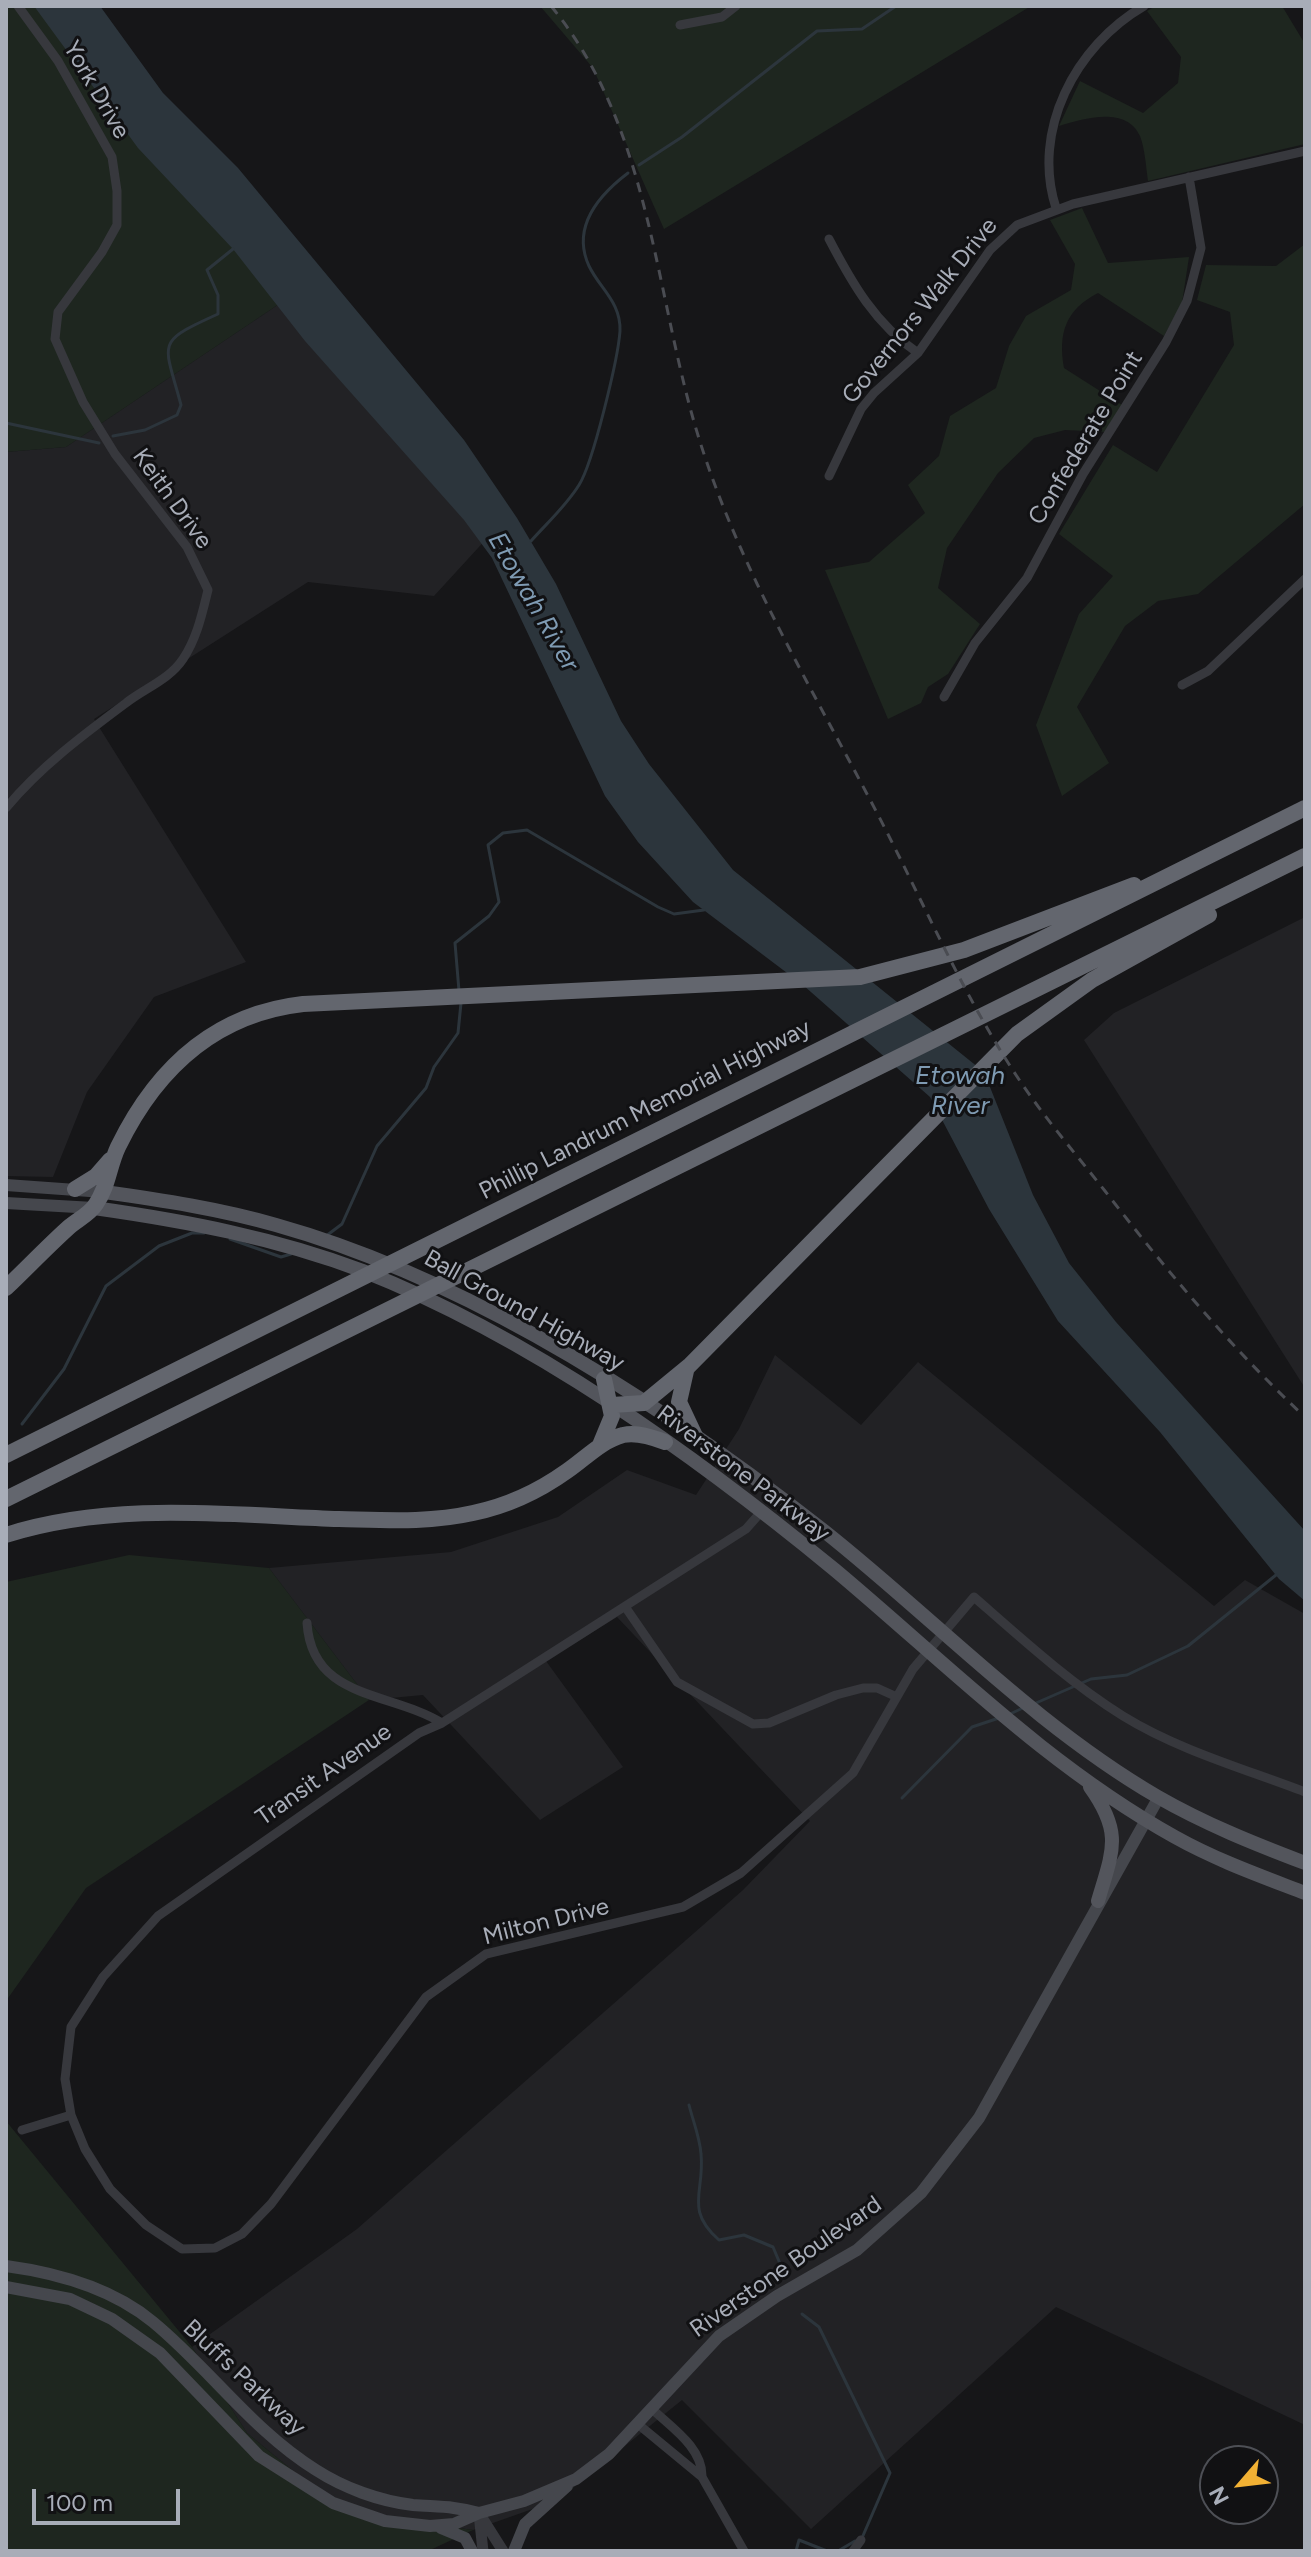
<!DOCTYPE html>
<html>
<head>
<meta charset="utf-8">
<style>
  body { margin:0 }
  #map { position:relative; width:1311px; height:2557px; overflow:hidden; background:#161618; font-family:Figtree,sans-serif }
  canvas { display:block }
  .frame { position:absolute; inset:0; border:8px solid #a8adb8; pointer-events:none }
  .north { position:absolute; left:1199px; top:2445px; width:80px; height:80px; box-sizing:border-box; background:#111113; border:2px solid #4d4f55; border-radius:50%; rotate:242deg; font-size:22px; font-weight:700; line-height:32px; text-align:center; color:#a8adb8 }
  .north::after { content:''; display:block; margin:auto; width:28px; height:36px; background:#f2b134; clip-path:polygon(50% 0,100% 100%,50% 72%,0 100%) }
  .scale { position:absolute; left:32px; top:2489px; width:148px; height:36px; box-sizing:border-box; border:4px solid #a8adb8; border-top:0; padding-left:10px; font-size:24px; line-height:28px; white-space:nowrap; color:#a8adb8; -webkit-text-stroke:6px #111113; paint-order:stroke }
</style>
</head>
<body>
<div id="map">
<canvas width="1311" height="2557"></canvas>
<div class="frame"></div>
<div class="north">N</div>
<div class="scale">100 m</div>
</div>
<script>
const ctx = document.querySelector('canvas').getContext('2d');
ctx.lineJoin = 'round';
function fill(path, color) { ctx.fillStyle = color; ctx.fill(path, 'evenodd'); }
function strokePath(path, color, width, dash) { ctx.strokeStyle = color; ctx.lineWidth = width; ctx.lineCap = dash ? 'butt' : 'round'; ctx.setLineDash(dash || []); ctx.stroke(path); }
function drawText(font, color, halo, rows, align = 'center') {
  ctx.font = font + ' Figtree,sans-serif'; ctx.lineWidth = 6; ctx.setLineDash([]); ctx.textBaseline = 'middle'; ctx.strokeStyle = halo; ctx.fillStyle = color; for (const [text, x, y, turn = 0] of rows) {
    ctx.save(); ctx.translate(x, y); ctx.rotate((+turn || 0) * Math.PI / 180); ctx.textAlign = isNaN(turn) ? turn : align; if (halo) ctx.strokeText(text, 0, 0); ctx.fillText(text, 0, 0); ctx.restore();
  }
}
fill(new Path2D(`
  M 288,298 L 489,536 L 434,596 L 308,582 L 94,719 L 246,962 L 154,997 L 87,1092 L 53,1177 L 6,1176 L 6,452 L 66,447 Z
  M 1305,917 L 1305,1388 L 1084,1040 L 1114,1013 Z
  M 775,1355 L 861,1425 L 918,1362 L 1214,1606 L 1245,1580 L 1305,1614 L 1305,2425 L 1056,2307 L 811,2529 L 682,2400 L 558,2500 L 473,2530 L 373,2516 L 320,2493 L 247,2433 L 192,2347 L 357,2229 L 743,1890 L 810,1821 L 617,1617 L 546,1661 L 623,1767 L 540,1820 L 423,1695 L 369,1700 L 269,1568 L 451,1552 L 558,1517 L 627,1470 L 696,1495 L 739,1429 Z`), '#222225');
fill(new Path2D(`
  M 6,6 L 66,6 L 288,298 L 66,447 L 6,452 Z
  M 540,6 L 1031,6 L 664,229 L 593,68 Z
  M 1156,6 L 1282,6 L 1305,44 L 1305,144 L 1148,181 C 1146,167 1145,149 1140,136 C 1126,105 1082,119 1059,126 L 1080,81 L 1143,113 L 1178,83 L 1181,57 L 1147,11 Z
  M 1082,208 L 1108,263 L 1189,257 L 1182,303 L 1164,336 L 1098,293 C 1065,310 1058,334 1064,368 L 1122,405 L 1106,432 L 1065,430 L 1034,438 L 998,473 L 947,548 L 938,588 L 980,624 L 948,674 L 928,687 L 921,703 L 888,719 L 825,570 L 869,562 L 925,513 L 908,485 L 939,456 L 950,416 L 996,388 L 1009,346 L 1026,316 L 1071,290 L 1075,264 L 1050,220 Z
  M 1305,244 L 1305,504 L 1198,594 L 1158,601 L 1125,626 L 1077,707 L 1109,763 L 1062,796 L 1036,725 L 1079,614 L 1113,576 L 1059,534 L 1113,445 L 1157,472 L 1234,345 L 1230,312 L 1197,300 L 1206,265 L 1276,266 Z
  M 129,1555 L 269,1568 L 369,1700 L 86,1888 L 6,2001 L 6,1582 Z
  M 6,2121 L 192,2347 L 247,2433 L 320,2493 L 373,2516 L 473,2530 L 428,2551 L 6,2551 Z`), '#1e261f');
fill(new Path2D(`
  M 34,6 L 100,6 L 163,93 L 238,168 L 464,440 L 517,518 L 556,584 L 621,721 L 649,764 L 733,870 L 984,1072 L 1033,1195 L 1069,1263 L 1116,1322 L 1305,1531 L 1305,1601 L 1279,1579 L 1160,1432 L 1058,1321 L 989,1209 L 930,1097 L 803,985 L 693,902 L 638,842 L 605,796 L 492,558 L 464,520 L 305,341 L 233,249 L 138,148 Z`), '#2c353c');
strokePath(new Path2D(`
  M 639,165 L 682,137 L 817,31 L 862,29 L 896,6
  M 6,423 L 99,443
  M 113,436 L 145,430 L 177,415 L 181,405 C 164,341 154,343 218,314 L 218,295 L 207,270 L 233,249
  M 531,541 C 547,523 566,506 579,485 C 593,463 618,359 620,331 C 621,302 600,289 589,266 C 571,227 599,195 628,173
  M 459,991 L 455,943 L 489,916 L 499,902 L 488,845 L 503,833 L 527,830 L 658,907 L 674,914 L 704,910
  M 326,1236 L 342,1224 L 377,1146 L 426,1088 L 434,1067 L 458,1033 L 461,1003
  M 230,1239 L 281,1257 L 291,1254
  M 22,1424 L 64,1369 L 106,1286 L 159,1246 L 192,1233 L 204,1233
  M 1036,1703 L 1091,1679 L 1127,1675 L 1188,1646 L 1276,1575
  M 1010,1714 L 1025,1707
  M 902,1798 L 972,1727 L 999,1718
  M 689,2105 C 693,2121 700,2138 701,2154 C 705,2192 684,2209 719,2240 L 744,2235 L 773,2247 L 781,2266
  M 802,2314 L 819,2327 L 890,2473 L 862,2538
  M 796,2551 L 799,2540 L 827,2551
  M 838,2551 L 855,2541`), '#2c353c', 3);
strokePath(new Path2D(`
  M 680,25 L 722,17 L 736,6
  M 1056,208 C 1031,131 1075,46 1144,6
  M 829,239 C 852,283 875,324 918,353
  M 829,476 L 861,409 L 874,393 L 918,353 L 990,250 L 1017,225 L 1073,204 L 1305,151
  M 1182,685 L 1208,671 L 1305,579
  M 944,697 L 975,643 L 1027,578 L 1083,474 L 1166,342 L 1187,301 L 1201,248 L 1189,177
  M 6,808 C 40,767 83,735 126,703 C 145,688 169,680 183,659 C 197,638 202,614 208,590 L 187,547 L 115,454 L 83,402 L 55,339 L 58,312 L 102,252 L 117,225 L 117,191 L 112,157 L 58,61 L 18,6
  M 761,1512 L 746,1529 L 442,1723 L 419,1733 L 158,1916 L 103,1977 L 71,2027 L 65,2079 L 71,2115 L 85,2149 L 110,2189 L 146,2225 L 182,2249 L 215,2248 L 242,2234 L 271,2204 L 426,1997 L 486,1954 L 683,1907 L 741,1873 L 853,1773 L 913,1669 L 974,1597 C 1022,1639 1069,1682 1123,1716 C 1178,1750 1245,1769 1305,1792
  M 626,1608 L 677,1682 L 753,1724 L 769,1723 L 836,1695 L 863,1688 L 877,1688 L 897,1697
  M 307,1623 C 312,1700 390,1691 442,1723
  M 22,2130 L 71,2115
  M 652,2409 C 672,2428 703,2448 702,2477
  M 639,2425 L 702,2477 L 744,2551
  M 853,2551 L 861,2540`), '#37383d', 9);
strokePath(new Path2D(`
  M 479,2513 L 503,2551
  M 479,2514 L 483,2551`), '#37383d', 11);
strokePath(new Path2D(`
  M 6,1185 L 104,1192
  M 6,1203 L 94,1208
  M 6,2266 C 58,2273 112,2288 153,2322 C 210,2369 253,2431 316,2470 C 344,2488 379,2501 413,2505 C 438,2507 454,2506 479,2513
  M 6,2287 L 70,2299 L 112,2319 L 160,2353 L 259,2456 L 333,2503 L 385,2521 L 430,2526 L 454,2524 L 479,2513 L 524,2501 L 576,2479 L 609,2454 L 719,2336 L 777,2296 L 857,2250 L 921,2193 L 979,2118 L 1159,1797
  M 441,2528 L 465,2538 L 472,2551
  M 514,2551 L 525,2524 L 567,2486`), '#45474d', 12);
strokePath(new Path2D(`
  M 104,1192 C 162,1200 220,1209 276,1225 C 472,1280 665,1406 824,1531 C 935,1619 1034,1725 1158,1797 C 1205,1824 1255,1844 1305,1863
  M 94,1208 C 186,1221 276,1238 363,1271 C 531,1337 696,1456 835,1570 C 946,1663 1047,1766 1175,1837 C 1216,1860 1261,1876 1305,1893
  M 1090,1787 C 1123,1833 1113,1850 1098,1901`), '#53555c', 14);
strokePath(new Path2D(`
  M 75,1189 L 96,1176 L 110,1160
  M 6,1288 C 27,1268 47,1247 68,1228 C 77,1220 90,1214 96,1204 C 108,1187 109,1166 118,1147 C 156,1069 215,1014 303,1004 L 860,977 L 964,950 L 1134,885
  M 686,1371 L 679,1402 L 695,1436
  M 612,1405 L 644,1403 L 689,1366 L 1017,1034 L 1092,980 L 1209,915
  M 600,1445 L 612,1416 L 604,1379
  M 6,1455 L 1305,808
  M 6,1499 L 1305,856
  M 6,1535 C 113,1501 229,1515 339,1519 C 385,1520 429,1523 473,1513 C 507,1506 539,1491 567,1471 C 586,1458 601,1441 623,1435 C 637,1432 652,1437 665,1442`), '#63666e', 16);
strokePath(new Path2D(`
  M 551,6 C 656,133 654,308 705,457 C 745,576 809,684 867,794 C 917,887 958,987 1016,1075 C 1043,1116 1075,1153 1105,1191 C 1167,1271 1231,1348 1305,1417`), '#4a4c52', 3, [10, 8]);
drawText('24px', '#a8adb8', '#111113', [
  ["York Drive",96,90,60],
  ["Governors Walk Drive",920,311,-51],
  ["Confederate Point",1086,438,-59],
  ["Keith Drive",172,499,54],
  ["Phillip Landrum Memorial Highway",645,1110,-27],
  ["Ball Ground Highway",524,1311,29],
  ["Riverstone Parkway",743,1474,37],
  ["Transit Avenue",324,1775,-35],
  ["Milton Drive",546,1922,-14],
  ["Riverstone Boulevard",786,2267,-35],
  ["Bluffs Parkway",244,2378,43]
]);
drawText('italic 26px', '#7f9bb3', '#111113', [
  ["Etowah River",533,602,60],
  ["Etowah",960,1076],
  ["River",960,1106]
]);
</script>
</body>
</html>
